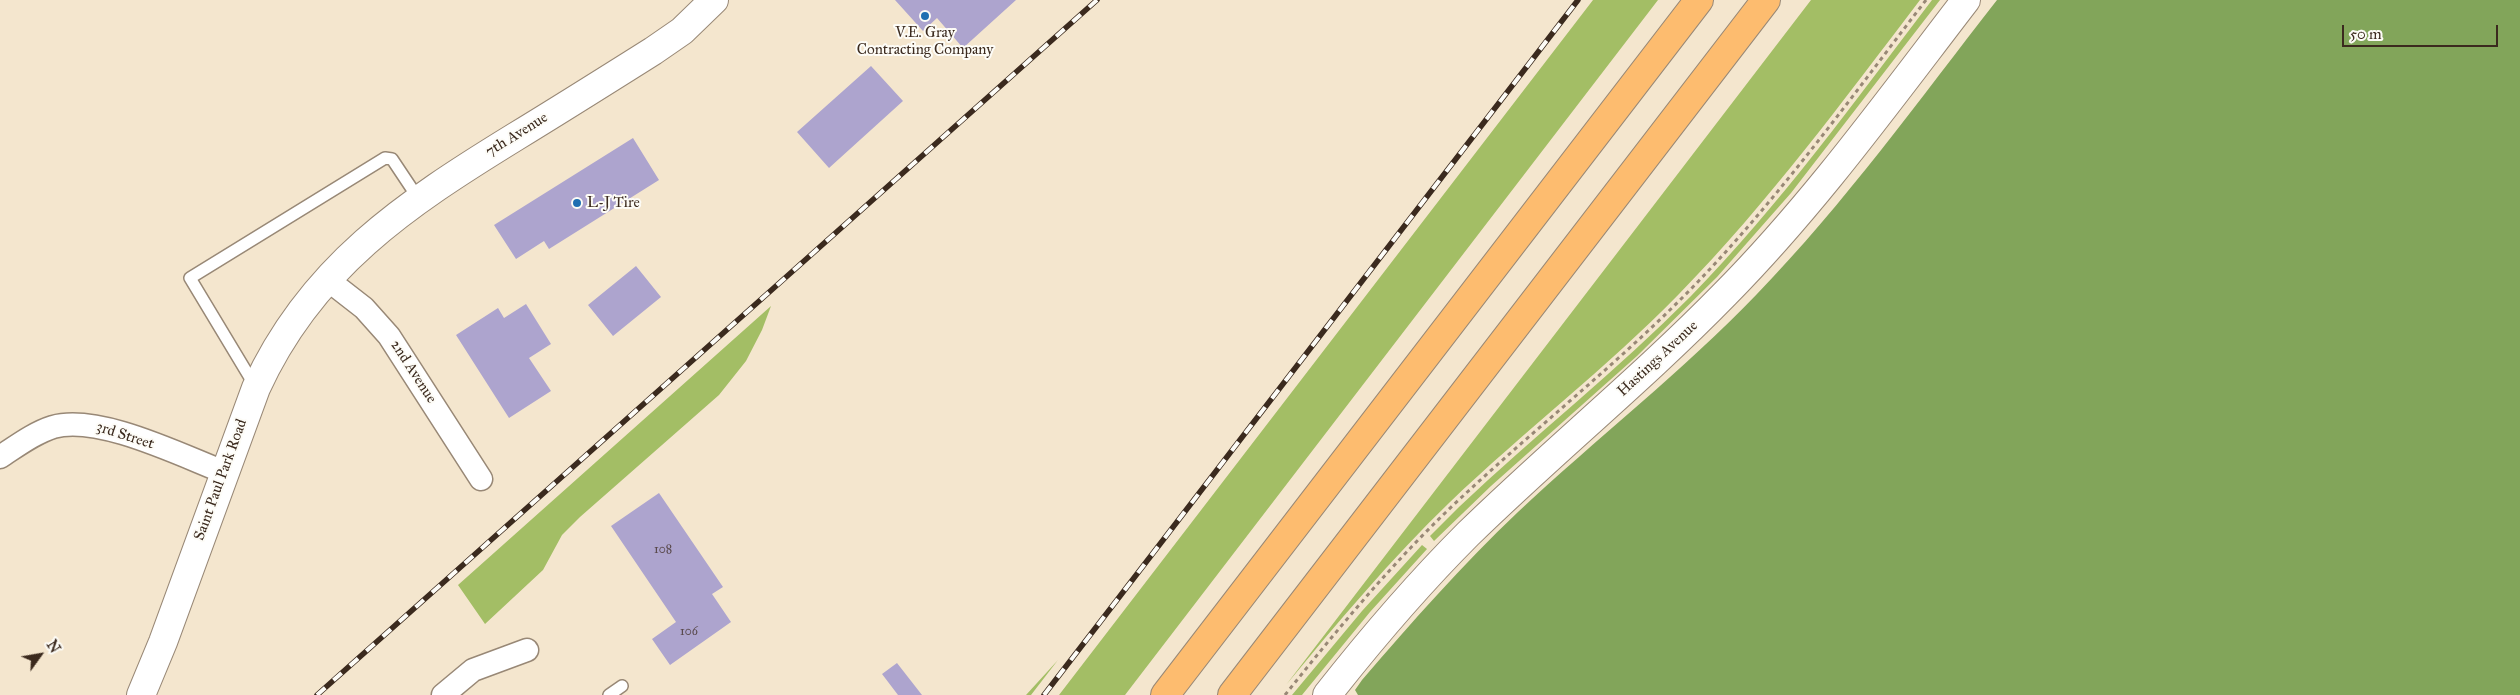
<!DOCTYPE html>
<html>
<head>
<meta charset="utf-8">
<style>
  body { margin:0 }
  #map { position:relative; width:2520px; height:695px; overflow:hidden; background:#f4e6ce; font-family:"IM FELL Great Primer",serif }
  canvas { display:block }
  .north { position:absolute; left:15px; top:630px; width:50px; height:50px; -webkit-text-stroke:4px #fdfcf7; paint-order:stroke; rotate:58deg; font-size:14px; font-weight:700; line-height:20px; text-align:center; color:#3b2a1e }
  .north::after { content:''; display:block; margin:auto; width:18px; height:22px; background:#3b2a1e; clip-path:polygon(50% 0,100% 100%,50% 72%,0 100%) }
  .scale { position:absolute; left:2342px; top:25px; width:156px; height:22px; box-sizing:border-box; border:2px solid #3b2a1e; border-top:0; padding-left:6px; font-size:15px; line-height:18px; white-space:nowrap; color:#3b2a1e; -webkit-text-stroke:4px #fdfcf7; paint-order:stroke }
</style>
</head>
<body>
<div id="map">
<canvas width="2520" height="695"></canvas>
<div class="north">N</div>
<div class="scale">50 m</div>
</div>
<script>
const ctx = document.querySelector('canvas').getContext('2d');
ctx.lineJoin = 'round';
function fill(path, color) { ctx.fillStyle = color; ctx.fill(path, 'evenodd'); }
function strokePath(path, color, width, dash) { ctx.strokeStyle = color; ctx.lineWidth = width; ctx.lineCap = dash ? 'butt' : 'round'; ctx.setLineDash(dash || []); ctx.stroke(path); }
function drawText(font, color, halo, rows, align = 'center') {
  ctx.font = font + ' "IM FELL Great Primer",serif'; ctx.lineWidth = 4; ctx.setLineDash([]); ctx.textBaseline = 'middle'; ctx.strokeStyle = halo; ctx.fillStyle = color; for (const [text, x, y, turn = 0] of rows) {
    ctx.save(); ctx.translate(x, y); ctx.rotate((+turn || 0) * Math.PI / 180); ctx.textAlign = isNaN(turn) ? turn : align; if (halo) ctx.strokeText(text, 0, 0); ctx.fillText(text, 0, 0); ctx.restore();
  }
}
fill(new Path2D(`
  M 1593,0 L 1658,0 L 1125,695 L 1059,695 Z
  M 1811,0 L 1920,0 C 1843,101 1768,203 1679,294 C 1607,368 1524,431 1449,503 C 1391,559 1338,622 1286,685 Z
  M 1932,0 L 1940,0 L 1791,193 L 1717,277 L 1637,356 L 1491,486 L 1434,541 L 1430,536 L 1459,507 C 1535,435 1618,370 1691,296 C 1780,205 1855,101 1932,0 Z
  M 771,306 L 762,330 L 746,361 L 719,395 L 580,517 L 562,535 L 543,570 L 485,624 L 458,585 Z
  M 1422,545 L 1427,549 L 1370,612 L 1302,695 L 1292,695 L 1362,611 Z
  M 1058,660 L 1031,695 L 1026,695 Z`), '#a3be65');
fill(new Path2D(`
  M 1997,0 L 2520,0 L 2520,695 L 1358,695 L 1355,690 L 1362,680 C 1412,622 1462,565 1518,512 C 1597,438 1682,372 1757,294 C 1845,203 1919,100 1997,0 Z`), '#82a55a');
fill(new Path2D(`
  M 895,0 L 1016,0 L 963,48 L 937,18 L 923,31 Z
  M 871,66 L 903,101 L 829,168 L 797,132 Z
  M 633,138 L 659,180 L 549,249 L 544,241 L 516,259 L 494,225 Z
  M 636,266 L 661,297 L 613,336 L 588,305 Z
  M 526,304 L 551,344 L 529,358 L 551,391 L 509,418 L 456,335 L 498,308 L 504,318 Z
  M 659,493 L 723,587 L 712,594 L 731,622 L 670,665 L 652,639 L 676,622 L 611,526 Z
  M 897,663 L 922,695 L 898,695 L 882,674 Z`), '#ada4ce');
const service = new Path2D(`
  M 255,386 L 190,278 L 385,158 L 392,159 L 418,198
  M 609,695 L 622,686`);
const minor = new Path2D(`
  M 328,280 L 364,308 L 389,336 L 481,479
  M 0,457 C 17,446 34,433 53,427 C 98,414 180,455 224,472
  M 443,695 L 473,670 L 527,650`);
const tertiary = new Path2D(`
  M 141,695 L 163,642 L 256,388 C 311,267 406,204 515,137 C 561,109 607,80 653,51 L 682,31 L 714,0
  M 1327,695 C 1371,639 1417,585 1468,534 C 1552,452 1643,378 1725,294 C 1814,204 1889,100 1966,0`);
const motorway = new Path2D(`
  M 1165,695 L 1699,0
  M 1232,695 L 1766,0`);
strokePath(service, '#988876', 14);
strokePath(minor, '#988876', 25);
strokePath(tertiary, '#988876', 30);
strokePath(motorway, '#988876', 30);
strokePath(new Path2D(`
  M 1285,695 C 1340,626 1398,556 1463,496 C 1537,427 1617,364 1689,291 C 1776,202 1850,99 1926,0`), '#988876', 3, [4, 4]);
strokePath(service, '#fff', 11);
strokePath(minor, '#fff', 22);
strokePath(tertiary, '#fff', 28);
strokePath(motorway, '#fdbc6f', 28);
const rail = new Path2D(`
  M 317,695 L 1097,0
  M 1044,695 L 1578,0`);
strokePath(rail, '#3b2a1e', 5.5);
strokePath(rail, '#fdfcf7', 4, [11]);
for (const [x, y, r, color] of [
  [925,16,5,"#1f6fb2"],
  [577,203,5,"#1f6fb2"]
]) { const dot = new Path2D(); dot.arc(x, y, r, 0, 2 * Math.PI); ctx.fillStyle = color; ctx.fill(dot); strokePath(dot, '#fdfcf7', 2); }
drawText('12px', '#58484a', null, [
  ["108",663,550],
  ["106",689,632]
]);
drawText('15px', '#3b2a1e', '#fdfcf7', [
  ["V.E. Gray",925,33],
  ["Contracting Company",925,50],
  ["L-J Tire",587,203,"left"]
]);
drawText('15px', '#3b2a1e', '#fdfcf7', [
  ["7th Avenue",517,135,-32],
  ["Hastings Avenue",1658,359,-43],
  ["2nd Avenue",413,372,57],
  ["3rd Street",125,436,18],
  ["Saint Paul Park Road",221,480,-70]
]);
</script>
</body>
</html>
